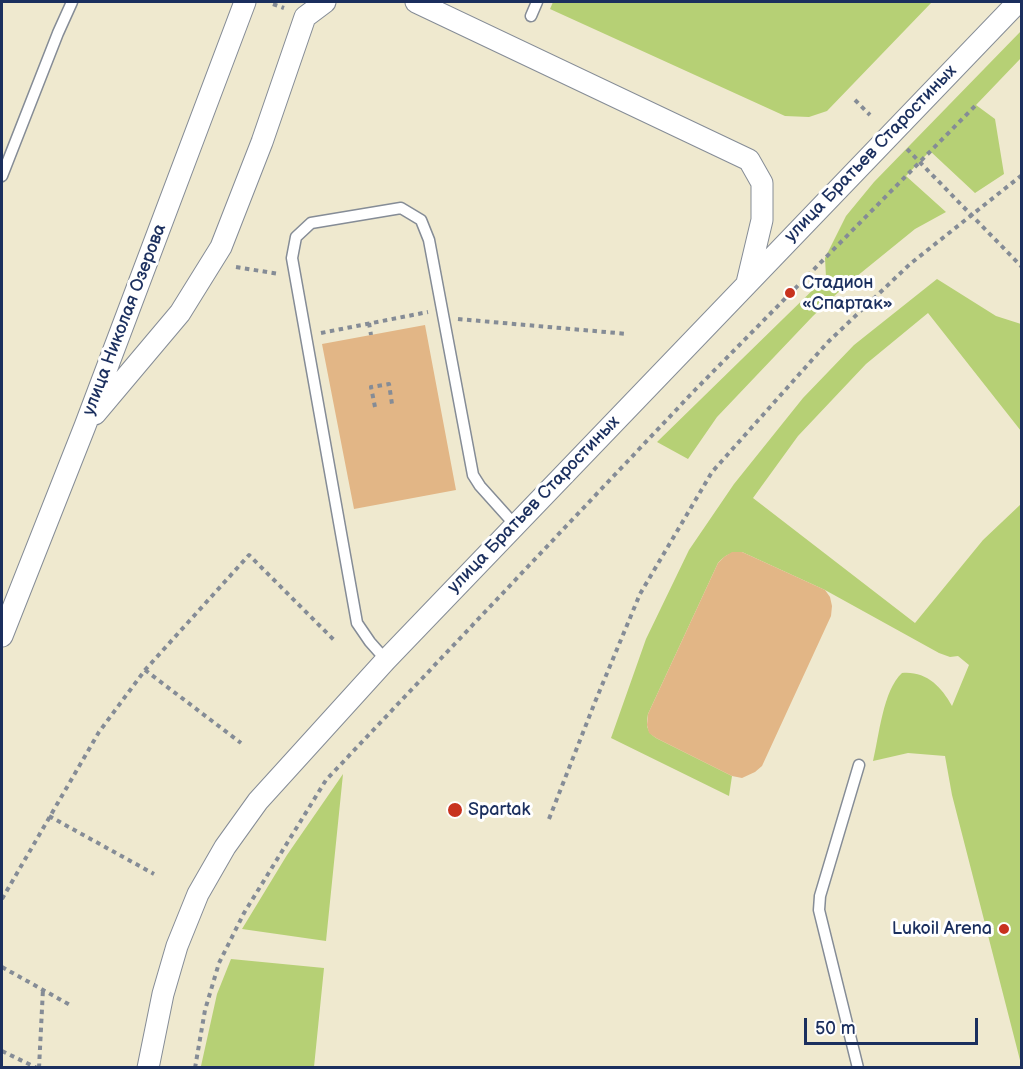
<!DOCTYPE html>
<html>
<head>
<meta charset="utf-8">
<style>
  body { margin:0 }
  #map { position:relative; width:1023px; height:1069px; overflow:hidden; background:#efe9cf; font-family:"Balsamiq Sans",sans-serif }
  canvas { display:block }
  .frame { position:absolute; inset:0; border:3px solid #1b2f5e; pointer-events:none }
  .scale { position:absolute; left:804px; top:1018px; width:174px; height:27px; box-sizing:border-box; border:3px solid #1b2f5e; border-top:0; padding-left:8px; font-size:18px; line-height:21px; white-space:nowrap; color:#1b2f5e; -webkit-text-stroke:4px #fff; paint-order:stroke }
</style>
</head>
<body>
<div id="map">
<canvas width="1023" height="1069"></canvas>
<div class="frame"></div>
<div class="scale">50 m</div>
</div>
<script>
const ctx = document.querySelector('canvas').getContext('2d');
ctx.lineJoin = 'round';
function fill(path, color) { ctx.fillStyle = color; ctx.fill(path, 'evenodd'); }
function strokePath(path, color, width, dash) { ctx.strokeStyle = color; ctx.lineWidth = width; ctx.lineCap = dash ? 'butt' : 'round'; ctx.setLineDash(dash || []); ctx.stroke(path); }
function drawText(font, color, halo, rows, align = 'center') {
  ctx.font = font + ' "Balsamiq Sans",sans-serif'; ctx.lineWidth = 6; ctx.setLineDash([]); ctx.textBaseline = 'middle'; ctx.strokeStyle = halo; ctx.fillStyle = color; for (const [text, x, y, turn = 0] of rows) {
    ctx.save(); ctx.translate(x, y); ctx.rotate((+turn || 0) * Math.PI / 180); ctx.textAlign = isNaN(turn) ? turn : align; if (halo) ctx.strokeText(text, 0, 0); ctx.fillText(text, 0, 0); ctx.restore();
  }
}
fill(new Path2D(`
  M 553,2 L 932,2 L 827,111 L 809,117 L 785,116 L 550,9 Z
  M 1021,31 L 1021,58 L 976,105 L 995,119 L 1004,174 L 975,193 L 930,151 L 906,176 L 946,212 L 915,229 L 846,285 L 813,316 L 717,417 L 688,459 L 657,442 L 826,277 L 825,258 L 846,216 L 874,182 Z
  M 937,279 L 996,316 L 1021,324 L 1021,431 L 928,313 L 866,364 L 798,436 L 753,498 L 915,623 L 983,540 L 1021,504 L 1021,1064 L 952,795 L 945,756 L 908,753 L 873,761 C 879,737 883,690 902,673 C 926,671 941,686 952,706 L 969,665 L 958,656 L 950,657 L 939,653 L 825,590 L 742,552 C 731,552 725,555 718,563 L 648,714 C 646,725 646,731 656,738 L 732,776 L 729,796 L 611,738 L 646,639 L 689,550 L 734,484 L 803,398 L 854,345 Z
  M 343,774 L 326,941 L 242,929 L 287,855 Z
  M 231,959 L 324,968 L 314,1067 L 201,1066 L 217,994 Z`), '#b6d075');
fill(new Path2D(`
  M 425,325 L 456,490 L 354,509 L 322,344 Z
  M 732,552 L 742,552 L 825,590 L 830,597 L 832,606 L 831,616 L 762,766 L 755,772 L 742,778 L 732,776 L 656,738 L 649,733 L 647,725 L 648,714 L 718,563 L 724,557 Z`), '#e2b686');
const service = new Path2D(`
  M 531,16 L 537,2
  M 2,176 L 58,33 L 72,2
  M 386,660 L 370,642 L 357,623 L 292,258 L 296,237 L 311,223 L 401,208 L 421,220 L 429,240 L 473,475 L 480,486 L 515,525
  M 858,1068 L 819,910 L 820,896 L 859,765`);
const minor = new Path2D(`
  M 416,2 L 749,160 L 762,183 L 762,220 L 747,283
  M 95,414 L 180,313 L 221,247 L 262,142 L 305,17 L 325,2
  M 2,636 L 85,426 L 245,2
  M 148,1068 L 163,994 L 177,946 L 198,894 L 225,847 L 258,801 L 386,660 L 1018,2`);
strokePath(service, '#858c96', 13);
strokePath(minor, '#858c96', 23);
strokePath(new Path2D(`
  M 273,4 L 284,8
  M 855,100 L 870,115
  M 907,149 L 1022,267
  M 236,267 L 279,274
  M 458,319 L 628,334
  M 369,323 L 371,335
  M 321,333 L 428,312
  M 375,407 L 371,387 L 389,384 L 392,404
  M 145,670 L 241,743
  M 49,816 L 154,874
  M 549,819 L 595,702 L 640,594 L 712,472 L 828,342 L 910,264 L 1022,175
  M 2,899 L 99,732 L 145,670 L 249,555 L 335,641
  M 2,967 L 70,1005
  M 2,1051 L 37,1068
  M 39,1068 L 43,989
  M 195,1068 L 205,1010 L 219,963 L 244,913 L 326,780 L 695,390 L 976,105`), '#858c96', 4, [4.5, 4.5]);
strokePath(service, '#fff', 10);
strokePath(minor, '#fff', 21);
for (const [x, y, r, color] of [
  [790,293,6,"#c8321e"],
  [455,810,8,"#c8321e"],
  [1004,929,6,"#c8321e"]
]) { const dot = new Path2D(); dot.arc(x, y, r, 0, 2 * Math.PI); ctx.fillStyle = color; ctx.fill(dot); strokePath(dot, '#fff', 2); }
drawText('18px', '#1b2f5e', '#fff', [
  ["улица Братьев Старостиных",871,154,-46],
  ["улица Николая Озерова",125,320,-69],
  ["улица Братьев Старостиных",534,505,-46]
]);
drawText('18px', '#1b2f5e', '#fff', [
  ["Стадион",802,283],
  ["«Спартак»",802,304],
  ["Spartak",468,810],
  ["Lukoil Arena",992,929,"right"]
], 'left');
</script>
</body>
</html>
